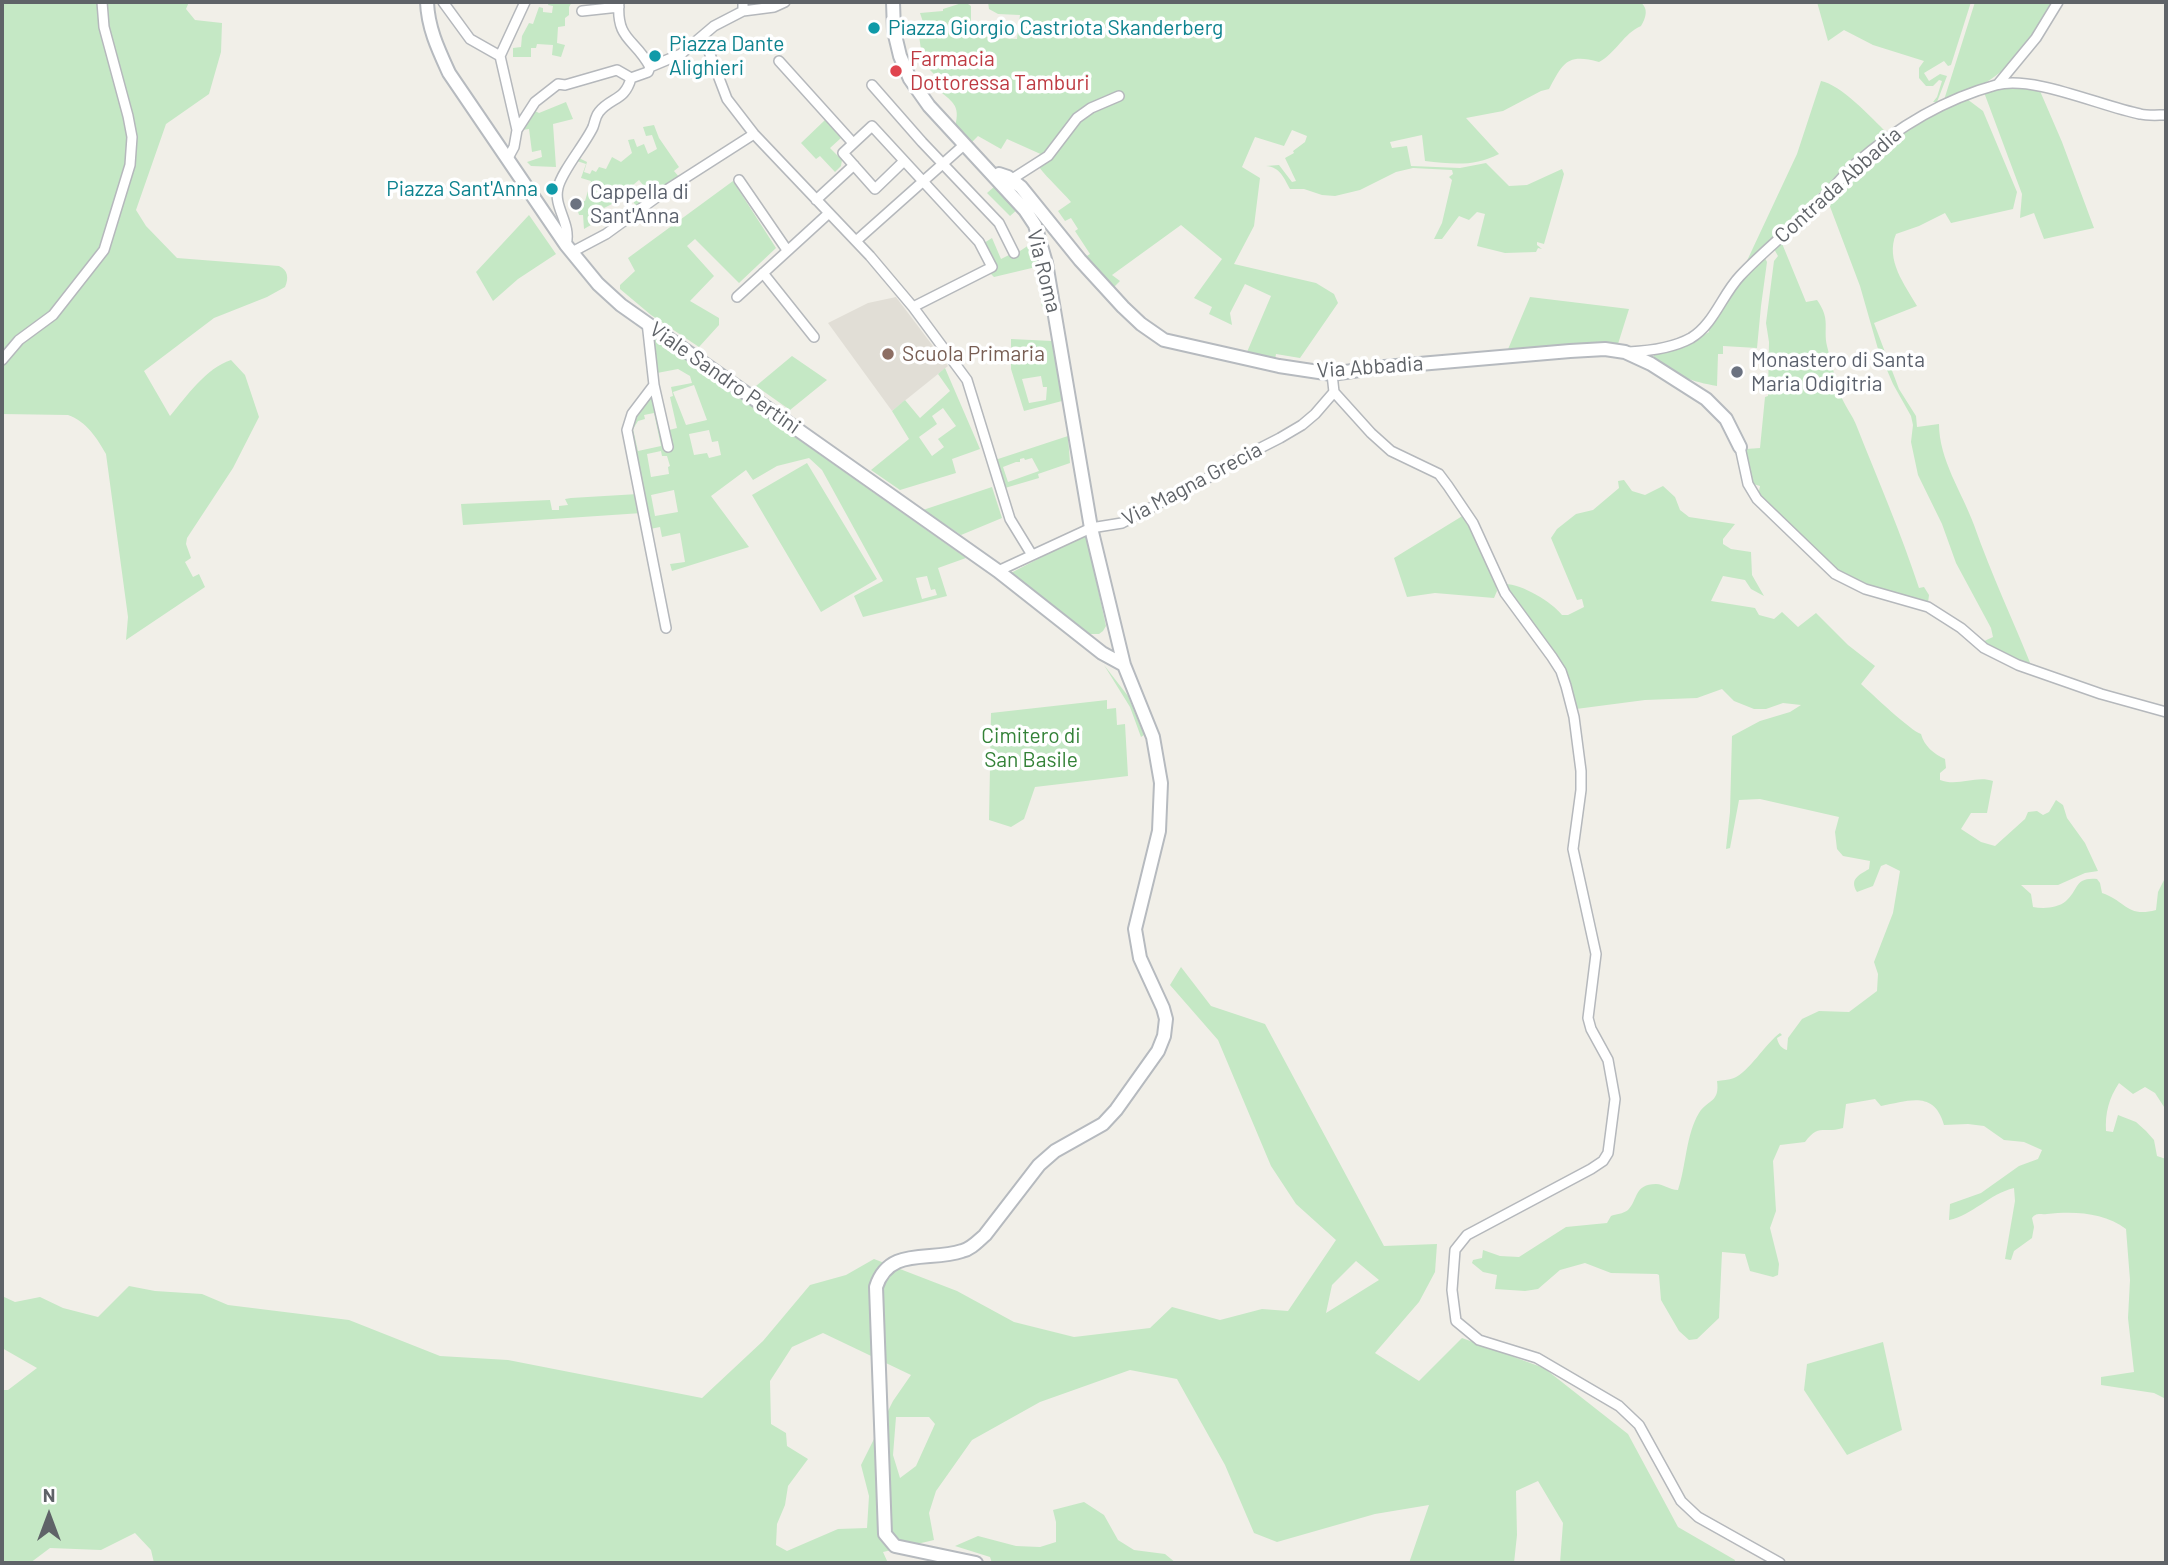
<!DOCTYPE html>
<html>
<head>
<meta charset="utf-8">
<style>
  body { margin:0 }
  #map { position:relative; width:2168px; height:1565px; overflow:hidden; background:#f1efe8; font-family:Barlow,sans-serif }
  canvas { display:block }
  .frame { position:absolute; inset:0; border:4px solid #5f6368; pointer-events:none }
  .north { position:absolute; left:14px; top:1481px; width:70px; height:70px; -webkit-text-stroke:5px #fff; paint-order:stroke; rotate:0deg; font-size:19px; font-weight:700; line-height:28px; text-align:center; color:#5f6368 }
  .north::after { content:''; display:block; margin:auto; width:24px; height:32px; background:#5f6368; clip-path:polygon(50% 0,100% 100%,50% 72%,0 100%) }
</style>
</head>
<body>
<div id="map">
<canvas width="2168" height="1565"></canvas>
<div class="frame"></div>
<div class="north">N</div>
</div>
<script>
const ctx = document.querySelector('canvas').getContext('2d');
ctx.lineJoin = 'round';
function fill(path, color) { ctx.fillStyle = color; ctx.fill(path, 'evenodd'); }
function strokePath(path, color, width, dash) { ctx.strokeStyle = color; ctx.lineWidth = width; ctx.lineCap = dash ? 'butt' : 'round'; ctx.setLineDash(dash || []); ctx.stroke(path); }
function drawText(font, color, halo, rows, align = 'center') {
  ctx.font = font + ' Barlow,sans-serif'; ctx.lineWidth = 7; ctx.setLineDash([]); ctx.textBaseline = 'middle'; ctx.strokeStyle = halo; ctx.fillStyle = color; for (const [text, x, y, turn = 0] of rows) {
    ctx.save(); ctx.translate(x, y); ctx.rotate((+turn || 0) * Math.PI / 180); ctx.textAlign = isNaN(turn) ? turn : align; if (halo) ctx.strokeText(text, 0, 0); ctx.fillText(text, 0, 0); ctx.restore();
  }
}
fill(new Path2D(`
  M 896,297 L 948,366 L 892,411 L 828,323 L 868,303 Z`), '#e1ded6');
fill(new Path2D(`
  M 2,2 L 189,2 L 186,9 L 195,20 L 222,23 L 221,52 L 209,94 L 166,124 L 136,210 L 146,226 L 177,258 L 279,266 C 288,270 289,278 285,287 L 267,297 L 214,318 L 144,371 L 170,416 C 187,396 206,368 231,360 L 245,375 L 259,417 L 233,468 L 187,538 L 186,544 L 191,558 L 185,562 L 193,577 L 199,574 L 205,587 L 126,640 L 128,617 L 106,454 C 97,438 86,421 68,415 L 2,414 Z
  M 549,2 L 572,2 L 569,7 L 569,15 L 565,18 L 565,26 L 558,27 L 557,43 L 565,45 L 561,57 L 552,55 L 553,45 L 537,44 L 536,48 L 531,48 L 531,57 L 513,57 L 513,48 L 521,47 L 522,36 L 529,23 L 533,24 L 539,7 L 543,8 L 543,12 L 552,13 L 553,6 L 548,5 Z
  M 965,2 L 971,6 L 971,33 L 974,36 L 1017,39 L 1020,15 L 998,14 L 989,9 L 988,2 L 1640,2 C 1649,8 1646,18 1641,26 C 1624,33 1616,53 1599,62 C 1567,53 1563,63 1549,89 L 1541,91 L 1503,111 L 1466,118 L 1499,154 C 1474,167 1452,164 1425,161 L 1422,135 L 1390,142 L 1392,148 L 1407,146 L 1411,166 L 1460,168 L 1486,163 L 1509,186 L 1527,185 L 1562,169 L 1564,174 L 1544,244 L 1537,242 L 1537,245 L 1542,249 L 1538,248 L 1536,252 L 1505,253 L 1477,246 L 1485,214 L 1477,212 L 1469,220 L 1459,216 L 1442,239 L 1434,239 L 1442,223 L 1452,180 L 1449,177 L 1453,174 L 1452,170 L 1413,168 L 1396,172 L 1360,190 L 1335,196 L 1322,195 L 1304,189 L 1290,189 C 1284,178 1280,167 1266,166 L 1279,165 L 1292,182 L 1296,181 L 1285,158 L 1294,153 L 1293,151 L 1305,142 L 1307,136 L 1292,130 L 1284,146 L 1255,137 L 1242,167 L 1260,178 L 1254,226 L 1234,264 L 1316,283 L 1334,294 L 1338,303 L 1300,358 L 1276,354 L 1275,360 L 1247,352 L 1271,296 L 1245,284 L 1230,313 L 1232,325 L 1209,314 L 1212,307 L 1194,298 L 1222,259 L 1181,225 L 1112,275 L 1120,281 L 1111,290 L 1085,257 L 1090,254 L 1075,231 L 1078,229 L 1071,218 L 1065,221 L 1058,211 L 1071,202 C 1060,189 1049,180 1039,167 L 1045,156 L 1007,139 L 1001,149 L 978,136 L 971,143 L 955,127 C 961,104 952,102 936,88 L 943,77 L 938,72 L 935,75 L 923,63 L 918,29 L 930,27 L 929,21 L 923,22 L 920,13 L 943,11 L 943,9 Z
  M 1817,2 L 1971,2 L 1951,65 L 1948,66 L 1944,61 L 1924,73 L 1929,81 L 1940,74 L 1947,76 L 1937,102 L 1933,102 L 1937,97 L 1942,81 L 1939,80 L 1933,86 L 1926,86 L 1919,78 L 1919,68 L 1924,61 L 1873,45 L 1844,30 L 1828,41 Z
  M 1975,2 L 2052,2 C 2035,31 2015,66 1985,83 C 1973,91 1958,95 1944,100 Z
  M 1821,81 C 1840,84 1872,118 1887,133 L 1843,170 L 1745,265 L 1797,154 Z
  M 2004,87 L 2032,87 L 2040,91 L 2062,142 L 2094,228 L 2044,239 L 2034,213 L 2020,218 L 2022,194 L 1985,95 L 1985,92 Z
  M 1967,99 L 1983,111 L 2017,192 L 2013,209 L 1951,223 L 1945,213 L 1919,226 L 1896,234 C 1885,260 1905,285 1917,306 L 1874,323 L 1899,389 L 1916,416 L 1917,427 L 1939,424 C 1939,460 1962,492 1974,525 C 1991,574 2014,622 2033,670 L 1994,654 L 1924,603 L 1876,590 L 1841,576 L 1760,501 L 1758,496 L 1760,486 L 1753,484 L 1745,453 L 1746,449 L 1760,448 L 1765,397 L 1768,396 L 1769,342 L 1766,323 L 1774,261 L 1778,256 L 1774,249 L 1781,241 L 1806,302 L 1817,300 C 1831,320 1823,327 1827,346 C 1831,362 1835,378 1840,393 C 1844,406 1853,415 1857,427 C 1878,480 1901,533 1919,588 L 1924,587 L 1929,595 L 1928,603 L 1943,611 L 1975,640 L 1980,643 L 1993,637 L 1991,628 L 1956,563 L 1942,524 L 1918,475 L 1911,442 L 1913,425 L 1911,416 L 1893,384 L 1878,349 L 1860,286 L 1826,196 C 1867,154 1910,117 1967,99 Z
  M 566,102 L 573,119 L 553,124 L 556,167 L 531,166 L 527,162 L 542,157 L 541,150 L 532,152 L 529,129 L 522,130 L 535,111 L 539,113 Z
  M 825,120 L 841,138 L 830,148 L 842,160 L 841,166 L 835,172 L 820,156 L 816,159 L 801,143 Z
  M 654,125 L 659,138 L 679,167 L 674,171 L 680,178 L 663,188 L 658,183 L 647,190 L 639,180 L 633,185 L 644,202 L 637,207 L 624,189 L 619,193 L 614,188 L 608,193 L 614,203 L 604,208 L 601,205 L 589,212 L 596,222 L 584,229 L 583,215 L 579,215 L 577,208 L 582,201 L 585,201 L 591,181 L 581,178 L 586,164 L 577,161 L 579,158 L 587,162 L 584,172 L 590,174 L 592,170 L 596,172 L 599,167 L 606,169 L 612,157 L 621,162 L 632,153 L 628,140 L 634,139 L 637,147 L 644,144 L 648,154 L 657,149 L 652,135 L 646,136 L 643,127 Z
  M 733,181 L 776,248 L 739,283 L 695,239 L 687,246 L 714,276 L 690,301 L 719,318 L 719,325 L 699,347 L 651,315 L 620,289 L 620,285 L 635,271 L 628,258 Z
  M 995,186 L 1018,209 L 1010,216 L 987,193 Z
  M 529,215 L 556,254 L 518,279 L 493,301 L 476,272 Z
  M 992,238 L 1001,259 L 1009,255 L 1011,257 L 1035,241 L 1039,248 L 1049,308 L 1042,307 L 1036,267 L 994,277 L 990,273 L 998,268 L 984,243 Z
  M 1765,258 L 1767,262 L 1761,306 L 1757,348 L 1723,346 L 1723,354 L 1718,354 L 1717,386 C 1694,382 1670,375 1653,358 L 1654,355 L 1684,346 L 1709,332 L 1709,327 L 1741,280 Z
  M 1530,297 L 1629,309 L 1618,344 L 1601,343 L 1506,354 Z
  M 650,334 L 966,558 L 938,568 L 947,596 L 863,617 L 854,596 L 883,581 L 822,470 L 809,458 L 777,466 L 753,480 L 746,470 L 711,496 L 749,547 L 672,571 L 670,564 L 685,562 L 680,533 L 662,537 L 660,527 L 650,529 L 631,434 L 637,414 L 656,385 ZM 678,369 L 690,376 L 692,383 L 671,387 L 673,396 L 670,397 L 677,428 L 669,430 L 657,381 L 657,373 ZM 694,385 L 707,420 L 686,425 L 673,392 ZM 654,413 L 661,446 L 638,451 L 633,429 L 638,421 L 645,419 L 644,415 ZM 709,430 L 712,442 L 718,441 L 721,455 L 709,458 L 707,453 L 694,455 L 689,434 ZM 661,451 L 662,456 L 667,456 L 670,466 L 668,467 L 669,474 L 651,477 L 647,454 ZM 674,490 L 678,512 L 655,516 L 651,495 ZM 927,576 L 931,590 L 935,589 L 937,595 L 922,599 L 916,578 Z
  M 1011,339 L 1052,341 L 1062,401 L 1024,411 L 1011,369 ZM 1017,347 L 1044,348 L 1044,362 L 1017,361 ZM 1041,376 L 1043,387 L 1047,387 L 1046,400 L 1029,403 L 1022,379 Z
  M 792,356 L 827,380 L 790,410 L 756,386 Z
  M 945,368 L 980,449 L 952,459 L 956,473 L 900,490 L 871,470 L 909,439 L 892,411 L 905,400 L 920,418 L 950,391 L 938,374 ZM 943,408 L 956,426 L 938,439 L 944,447 L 932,456 L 919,437 L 937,424 L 932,416 Z
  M 1068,436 L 1070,463 L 1038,474 L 1039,478 L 1005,488 L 995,460 ZM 1024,458 L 1025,460 L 1032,458 L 1039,471 L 1008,482 L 1003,467 L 1016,462 L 1020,462 L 1020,459 Z
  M 807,463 L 877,579 L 821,612 L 752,495 Z
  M 1624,480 L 1632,491 L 1645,495 L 1663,486 L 1675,497 L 1680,510 L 1689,517 L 1735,524 L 1723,539 L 1723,544 L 1731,549 L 1751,552 L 1752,575 L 1764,596 L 1751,589 L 1745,580 L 1723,576 L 1711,601 L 1755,608 L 1759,615 L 1774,619 L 1782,612 L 1798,627 L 1816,613 L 1848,645 L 1875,666 L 1861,684 C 1872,694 1911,731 1921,734 C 1924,746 1934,754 1945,759 L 1946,768 L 1940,773 L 1940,780 C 1958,787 1976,775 1993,781 L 1987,813 L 1971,813 L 1961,829 L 1981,842 L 1995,846 L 2025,819 L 2028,812 L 2037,811 L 2043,815 L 2049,812 L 2056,800 L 2063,805 L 2067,818 L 2085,843 L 2098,871 L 2085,873 L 2058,885 L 2021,885 L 2031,894 L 2033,907 C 2044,909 2058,908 2066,901 C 2079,890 2074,877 2097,879 L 2100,883 L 2102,893 C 2126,901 2127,918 2156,910 L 2158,892 L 2166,876 L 2166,1110 L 2155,1093 L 2145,1087 L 2133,1094 L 2119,1083 C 2109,1098 2105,1113 2106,1131 L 2113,1132 L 2118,1115 L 2136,1122 L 2146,1131 L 2154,1140 L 2157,1156 L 2166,1159 L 2166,1399 L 2154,1393 L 2101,1385 L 2101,1377 L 2134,1372 L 2128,1318 L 2130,1280 L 2126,1229 C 2104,1212 2073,1211 2047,1214 C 2040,1215 2037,1212 2032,1218 L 2034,1227 L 2032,1238 L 2014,1251 L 2011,1260 L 2005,1259 L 2015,1201 L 2014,1188 C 1989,1194 1973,1215 1949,1220 L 1950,1204 L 1981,1193 L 2019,1166 L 2038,1159 L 2042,1150 L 2024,1142 L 2004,1140 L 1984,1126 L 1968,1124 L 1944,1125 C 1934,1090 1909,1101 1881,1106 L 1875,1099 L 1846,1104 L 1843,1128 C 1824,1134 1819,1123 1805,1142 L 1780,1145 L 1773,1161 L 1776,1211 L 1770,1228 L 1779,1264 L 1778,1275 L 1773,1277 L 1750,1271 L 1745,1254 L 1722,1252 L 1719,1318 L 1697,1339 L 1689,1340 L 1679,1331 L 1661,1300 L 1659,1275 L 1657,1274 L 1611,1273 L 1585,1263 L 1560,1270 L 1538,1289 L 1525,1291 L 1495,1289 L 1497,1275 L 1483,1272 L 1472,1263 L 1473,1260 L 1482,1258 L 1483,1250 L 1500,1256 L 1519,1257 L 1566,1227 L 1607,1223 L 1611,1216 C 1616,1214 1623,1214 1628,1210 C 1638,1200 1634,1184 1656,1184 C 1664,1184 1669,1190 1678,1190 C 1686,1167 1686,1134 1699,1113 C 1708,1099 1720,1103 1717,1081 C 1722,1080 1729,1080 1734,1078 C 1748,1073 1766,1043 1780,1033 L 1782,1035 L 1777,1038 C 1778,1044 1782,1049 1787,1050 L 1788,1038 L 1802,1019 L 1819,1011 L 1849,1012 L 1877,991 L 1878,974 L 1874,962 L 1893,913 L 1900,871 L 1886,864 L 1881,866 L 1873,886 L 1857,892 C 1849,879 1859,875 1869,869 L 1870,861 L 1843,856 L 1837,849 L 1835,832 L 1839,817 L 1760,799 L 1739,800 L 1730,848 L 1726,849 L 1730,812 L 1732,736 L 1760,721 L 1790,712 L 1801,705 L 1783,703 L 1766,709 L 1754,709 L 1734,701 L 1722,689 L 1697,698 L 1645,700 L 1576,709 C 1565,657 1533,628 1505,584 C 1522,584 1552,602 1562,615 L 1568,615 L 1584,607 L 1582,599 L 1577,600 L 1551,538 L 1557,529 L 1576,514 L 1593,510 L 1619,488 L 1618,481 Z
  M 992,487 L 1002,518 L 961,535 L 923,510 Z
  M 638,494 L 642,513 L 463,525 L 461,504 L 550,500 L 552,510 L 559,510 L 559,506 L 568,505 L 565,499 L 571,498 Z
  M 1464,515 L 1496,585 L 1497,591 L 1494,598 L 1435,593 L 1407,597 L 1394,558 Z
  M 1086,534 L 1106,626 L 1103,631 L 1099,634 L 1088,634 L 1007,575 Z
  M 1104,665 L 1128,696 L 1144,735 L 1141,737 L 1130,707 Z
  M 1107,700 L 1107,709 L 1116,708 L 1117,725 L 1125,724 L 1128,776 L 1035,787 L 1024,819 L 1011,827 L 989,820 L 991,713 Z
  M 1181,967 L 1211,1006 L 1265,1024 L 1384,1246 L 1437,1244 L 1435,1272 L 1419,1302 L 1375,1353 L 1419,1381 L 1462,1338 L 1544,1368 L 1628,1434 L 1678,1527 L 1735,1560 L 1734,1563 L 1560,1563 L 1563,1523 L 1538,1481 L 1516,1491 L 1517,1535 L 1514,1563 L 1409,1563 L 1429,1505 L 1375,1514 L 1277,1542 L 1254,1533 L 1225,1465 L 1177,1379 L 1130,1370 L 1040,1402 L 972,1440 L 936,1491 L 929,1513 L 934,1540 L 883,1552 L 888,1563 L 154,1563 L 151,1550 L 135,1533 L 101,1550 L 50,1548 L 30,1563 L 2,1563 L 2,1390 L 8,1390 L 37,1368 L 2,1348 L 2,1296 L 15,1302 L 40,1297 L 63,1308 L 98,1317 L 129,1286 L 155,1291 L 202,1294 L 228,1305 L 349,1320 L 440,1356 L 508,1360 L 702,1398 L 763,1341 L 810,1285 L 846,1275 L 874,1259 L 957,1291 L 1014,1322 L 1074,1337 L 1150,1328 L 1172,1307 L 1220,1320 L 1262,1309 L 1288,1311 L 1336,1240 L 1296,1204 L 1271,1166 L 1218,1040 L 1170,985 ZM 1356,1261 L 1379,1280 L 1326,1313 L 1332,1285 ZM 823,1333 L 911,1375 L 893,1401 L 861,1465 L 869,1496 L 867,1528 L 838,1529 L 787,1551 L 776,1545 L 777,1524 L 785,1505 L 788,1486 L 808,1459 L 787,1446 L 786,1433 L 771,1424 L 770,1381 L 792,1347 ZM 896,1417 L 929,1417 L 935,1424 L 916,1466 L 900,1478 L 893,1455 Z
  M 1883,1342 L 1902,1430 L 1847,1455 L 1804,1390 L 1807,1364 Z
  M 1084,1502 L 1104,1515 L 1118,1540 L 1134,1550 L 1165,1554 L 1176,1563 L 992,1563 L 990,1557 L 955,1546 L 978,1536 L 1016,1546 L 1040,1547 L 1056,1542 L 1056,1522 L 1053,1510 Z`), '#c5e8c5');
const street = new Path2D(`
  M 443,2 L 470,39 L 500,56
  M 619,2 C 616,41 635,38 650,67
  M 582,11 L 619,7
  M 743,11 L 774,7 L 785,2
  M 703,36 L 727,99 L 754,134 L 870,256 L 913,307 L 967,380 L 1010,519 L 1032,555
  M 779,61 L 853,143
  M 1998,84 L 2036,38 L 2058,2
  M 872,85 L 922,142 L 999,223 L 1014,253
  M 517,130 L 535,102 L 558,84 L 565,85 L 617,70 L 631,78
  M 508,158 L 514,147 L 517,130 L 500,56 L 525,2
  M 904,161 L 875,189 L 843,153 L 872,126 L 979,242 L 992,267 L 913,307
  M 1012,179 L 1048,156 L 1077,118 L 1091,108 L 1119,96
  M 739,180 L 787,250
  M 816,200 L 854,165
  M 856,241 L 965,144
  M 566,245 C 572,224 553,207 558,188 C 561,172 586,143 593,127 C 595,122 595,117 599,112 C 611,97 625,101 631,78 L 648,72 L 650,67 L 681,54 L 714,26 L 743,11 L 743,2
  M 572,252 L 606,234 L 668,189 L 754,134
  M 763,273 L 814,337
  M 737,297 L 829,213
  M 647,322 L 654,385 L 632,414 L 627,430 L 666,628
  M 1629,352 C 1649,351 1673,348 1691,338 C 1714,324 1722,295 1740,276 C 1766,248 1798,224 1825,196 C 1835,186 1844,175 1854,165 C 1896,128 1941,100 1996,85 C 2033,75 2100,106 2140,114 C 2148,116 2158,115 2166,115
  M 2,360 L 19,340 L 53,315 L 104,250 L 130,165 L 132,137 L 128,116 L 104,27 L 102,2
  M 1332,374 L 1334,392 L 1371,433 L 1391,451 L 1439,474 L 1448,486 L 1473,523 L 1505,593 L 1552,657 L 1561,671 L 1566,686 L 1574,717 L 1581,771 L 1581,790 L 1573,849 L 1596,954 L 1588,1018 L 1591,1029 L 1608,1060 L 1615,1099 L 1608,1153 L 1603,1161 L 1591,1169 L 1467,1235 L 1455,1250 L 1452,1290 L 1456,1321 L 1479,1340 L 1537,1358 L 1619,1406 L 1639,1425 L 1681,1501 L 1698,1517 L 1780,1563
  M 654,385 L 668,447
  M 1740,447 L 1748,484 L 1757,499 L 1835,574 L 1865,589 L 1928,607 L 1961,628 L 1984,648 L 2018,665 L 2101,694 L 2166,712
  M 998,571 L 1091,528 L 1122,523 L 1160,503 L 1183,494 L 1229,464 L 1280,438 L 1302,425 L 1315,414 L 1334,392`);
const secondary = new Path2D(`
  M 427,2 C 428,28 438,49 449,73 L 566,245 L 598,284 L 621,305 L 998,571 L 1102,653 L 1124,665
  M 893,2 L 894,31 L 900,56 L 910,79 L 929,106 L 1025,210 L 1035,225 L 1046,263 L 1091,528 L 1124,665 L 1153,737 L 1161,783 L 1159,831 L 1135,929 L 1140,958 L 1163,1008 L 1166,1019 L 1164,1036 L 1158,1051 L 1116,1110 L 1103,1124 L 1055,1151 L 1039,1165 L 985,1235 C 978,1241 971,1249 962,1251 C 930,1262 889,1246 876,1287 L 885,1534 L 895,1546 L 976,1563
  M 995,177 L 999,174 L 1008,177 L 1021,187 L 1080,260 L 1123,307 L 1141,324 L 1164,340 L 1279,366 L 1332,374 L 1373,368 L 1570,351 L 1605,349 L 1625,352 L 1651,364 L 1706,399 L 1726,419 L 1740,447`);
strokePath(street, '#b5b8bc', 12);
strokePath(secondary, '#b6babf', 16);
strokePath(street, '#fff', 9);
strokePath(secondary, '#fff', 12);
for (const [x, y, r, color] of [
  [874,28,7,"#0f9aa8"],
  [655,56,7,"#0f9aa8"],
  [896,71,7,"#e0444e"],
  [552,189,7,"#0f9aa8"],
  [576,204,7,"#6b7280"],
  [888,354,7,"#8d6e63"],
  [1737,372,7,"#6b7280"]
]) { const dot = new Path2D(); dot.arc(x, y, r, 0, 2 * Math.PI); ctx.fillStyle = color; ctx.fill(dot); strokePath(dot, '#fff', 2.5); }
drawText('21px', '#0d838f', '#fff', [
  ["Piazza Giorgio Castriota Skanderberg",888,28],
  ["Piazza Dante",669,44],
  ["Alighieri",669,68],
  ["Piazza Sant'Anna",538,189,"right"]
], 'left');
drawText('21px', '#be3a42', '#fff', [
  ["Farmacia",910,59],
  ["Dottoressa Tamburi",910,83]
], 'left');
drawText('21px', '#5f6368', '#fff', [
  ["Contrada Abbadia",1838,185,-42],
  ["Via Roma",1044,271,76],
  ["Via Abbadia",1370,367,-4],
  ["Viale Sandro Pertini",725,378,35],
  ["Via Magna Grecia",1192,484,-28]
]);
drawText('21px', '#5b616d', '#fff', [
  ["Cappella di",590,192],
  ["Sant'Anna",590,216],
  ["Monastero di Santa",1751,360],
  ["Maria Odigitria",1751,384]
], 'left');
drawText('21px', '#785e54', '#fff', [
  ["Scuola Primaria",902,354]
], 'left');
drawText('21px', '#348238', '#fff', [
  ["Cimitero di",1031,736],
  ["San Basile",1031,760]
]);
</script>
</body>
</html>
